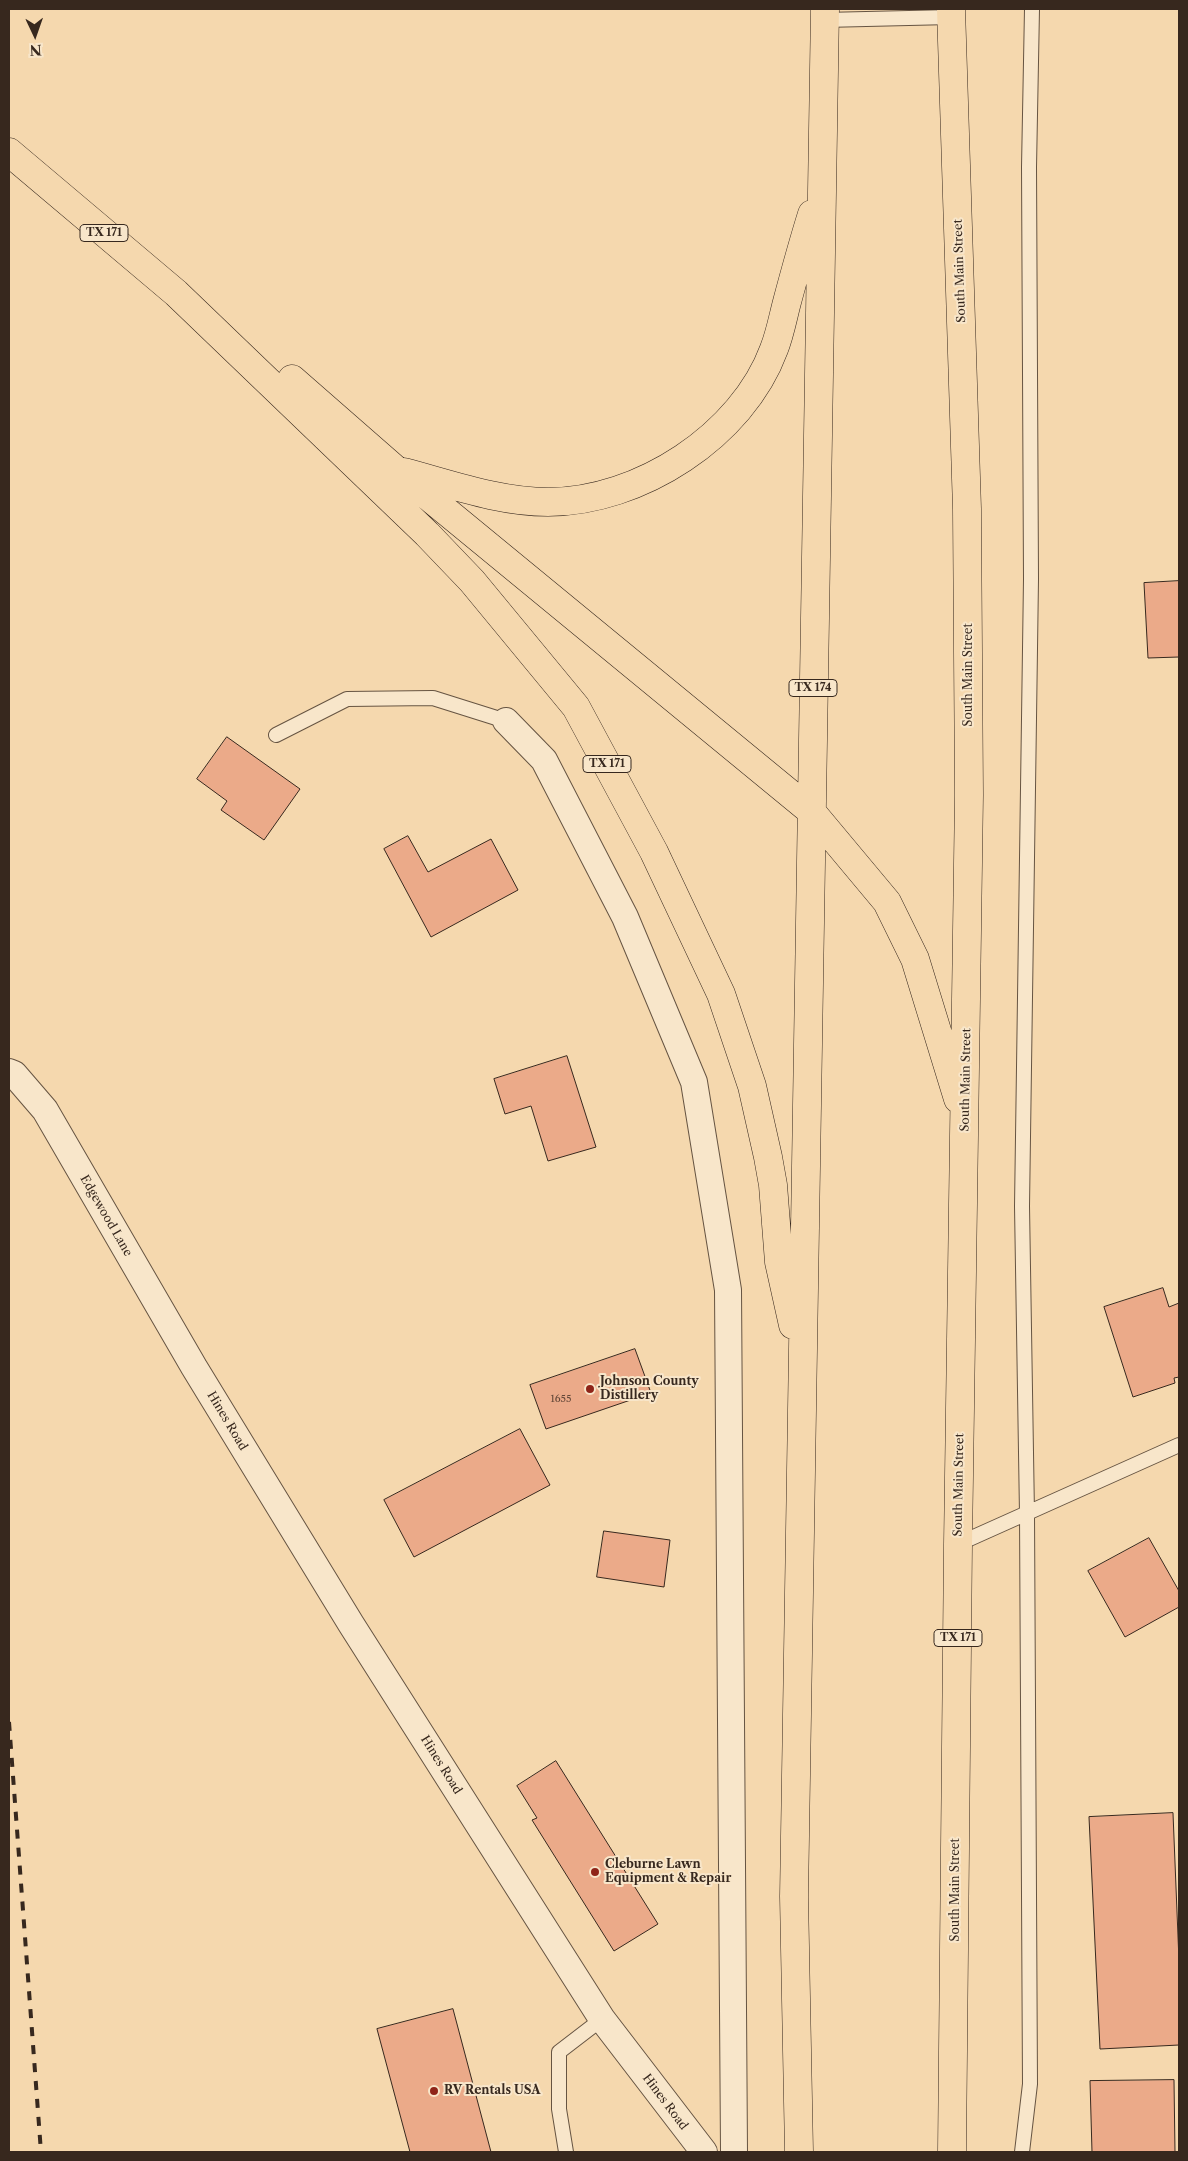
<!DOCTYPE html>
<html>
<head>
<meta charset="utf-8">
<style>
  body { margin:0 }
  #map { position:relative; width:1188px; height:2161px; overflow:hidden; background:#f5d8ae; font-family:"Libre Caslon Text",serif }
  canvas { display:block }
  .frame { position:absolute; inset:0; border:10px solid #37281e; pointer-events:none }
  .north { position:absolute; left:10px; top:10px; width:50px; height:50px; -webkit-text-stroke:4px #f8e6ca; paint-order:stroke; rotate:177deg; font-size:14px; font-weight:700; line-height:20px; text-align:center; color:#37281e }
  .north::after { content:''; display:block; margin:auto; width:18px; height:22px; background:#37281e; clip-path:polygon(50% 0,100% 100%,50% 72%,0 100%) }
</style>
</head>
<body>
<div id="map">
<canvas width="1188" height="2161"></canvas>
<div class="frame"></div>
<div class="north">N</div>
</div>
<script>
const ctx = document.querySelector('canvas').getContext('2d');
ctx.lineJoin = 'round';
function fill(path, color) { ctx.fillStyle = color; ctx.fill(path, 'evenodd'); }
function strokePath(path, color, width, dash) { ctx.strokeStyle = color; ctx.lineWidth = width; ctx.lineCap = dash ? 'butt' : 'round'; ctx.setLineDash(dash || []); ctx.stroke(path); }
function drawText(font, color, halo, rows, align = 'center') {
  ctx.font = font + ' "Libre Caslon Text",serif'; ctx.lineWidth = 4; ctx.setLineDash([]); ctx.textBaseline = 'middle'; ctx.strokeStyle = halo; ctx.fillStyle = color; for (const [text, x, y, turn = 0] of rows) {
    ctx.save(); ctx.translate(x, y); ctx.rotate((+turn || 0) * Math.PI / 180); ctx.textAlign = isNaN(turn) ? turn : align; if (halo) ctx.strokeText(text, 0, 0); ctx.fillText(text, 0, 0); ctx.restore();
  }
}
const building = new Path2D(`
  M 1179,581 L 1179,657 L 1148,658 L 1144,583 Z
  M 227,737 L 300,789 L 264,840 L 221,810 L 227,801 L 197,779 Z
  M 408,836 L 428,872 L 491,839 L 518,890 L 431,937 L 384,849 Z
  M 567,1056 L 596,1147 L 548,1161 L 531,1106 L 505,1114 L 494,1079 Z
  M 1163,1288 L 1169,1307 L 1179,1303 L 1179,1377 L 1174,1378 L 1175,1383 L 1133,1397 L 1104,1307 Z
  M 635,1349 L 651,1393 L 546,1429 L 530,1385 Z
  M 520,1429 L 550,1485 L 414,1557 L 384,1500 Z
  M 604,1531 L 670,1540 L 664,1587 L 597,1577 Z
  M 1149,1538 L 1179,1591 L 1179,1607 L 1125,1637 L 1088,1571 Z
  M 556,1761 L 658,1924 L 614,1951 L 532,1820 L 537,1818 L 517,1786 Z
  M 1173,1813 L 1179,1961 L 1179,2045 L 1100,2049 L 1089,1817 Z
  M 453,2009 L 491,2152 L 410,2152 L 377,2029 Z
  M 1174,2080 L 1175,2152 L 1092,2152 L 1090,2081 Z`);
fill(building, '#ebaa89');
strokePath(building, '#37281e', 1);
const service = new Path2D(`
  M 824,20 L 951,17
  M 276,735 L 347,699 L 433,698 L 506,721
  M 958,1544 L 1179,1445
  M 566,2152 L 559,2109 L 559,2052 L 602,2019
  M 1022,2152 L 1030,2084 L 1027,1514 L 1022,1206 L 1031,579 L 1029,167 L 1032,9`);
const minor = new Path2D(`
  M 506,721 L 544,760 L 625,917 L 694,1082 L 728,1290 L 734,2152
  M 9,1072 L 14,1074 L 45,1110 L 194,1367 L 351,1624 L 602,2019 L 704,2152`);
const primary = new Path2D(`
  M 951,9 L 967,509 L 969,795 L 958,1544 L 952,2152
  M 9,152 L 176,293 L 427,534 L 472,581 L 576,707 L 654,852 L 721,994 L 752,1086 L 768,1157 L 773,1185 L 779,1262 L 793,1325
  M 292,379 L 396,470 L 811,811 L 887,902 L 915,959 L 958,1099
  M 404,472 C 450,484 499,502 548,502 C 639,502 742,436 774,349 C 780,334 783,317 787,302 C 795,272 803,243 812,214
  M 799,2152 L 794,1896 L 825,9`);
strokePath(service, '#665442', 16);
strokePath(minor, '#665442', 28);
strokePath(primary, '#37281e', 29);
strokePath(service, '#f8e6ca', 14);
strokePath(minor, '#f8e6ca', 26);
strokePath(primary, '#f5d8ae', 28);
strokePath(new Path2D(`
  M 9,1722 L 41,2152`), '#37281e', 4, [9, 9]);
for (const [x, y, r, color] of [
  [590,1389,5,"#8f2418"],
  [595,1872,5,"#8f2418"],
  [434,2091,5,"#8f2418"]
]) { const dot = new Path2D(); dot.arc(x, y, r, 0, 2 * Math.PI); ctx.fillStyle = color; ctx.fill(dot); strokePath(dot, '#f8e6ca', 2); }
drawText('10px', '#644839', null, [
  ["1655",561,1399]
]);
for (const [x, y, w] of [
  [104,233,48],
  [813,688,48],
  [607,764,48],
  [958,1638,48]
]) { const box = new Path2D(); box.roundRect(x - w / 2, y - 8.5, w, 17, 4); ctx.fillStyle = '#f8e6ca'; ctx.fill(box); strokePath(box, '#37281e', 1); }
drawText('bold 11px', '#37281e', null, [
  ["TX 171",104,233],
  ["TX 174",813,688],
  ["TX 171",607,764],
  ["TX 171",958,1638]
]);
drawText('12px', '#37281e', '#f8e6ca', [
  ["South Main Street",960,271,-92],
  ["South Main Street",969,675,-90],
  ["South Main Street",966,1080,-89],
  ["Edgewood Lane",106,1216,60],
  ["Hines Road",227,1421,59],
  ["South Main Street",959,1485,-89],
  ["Hines Road",441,1765,58],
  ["South Main Street",956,1890,-90],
  ["Hines Road",665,2102,53]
]);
drawText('bold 12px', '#37281e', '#f8e6ca', [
  ["Johnson County",600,1382],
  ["Distillery",600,1396],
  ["Cleburne Lawn",605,1865],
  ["Equipment & Repair",605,1879],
  ["RV Rentals USA",444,2091]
], 'left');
</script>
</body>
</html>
